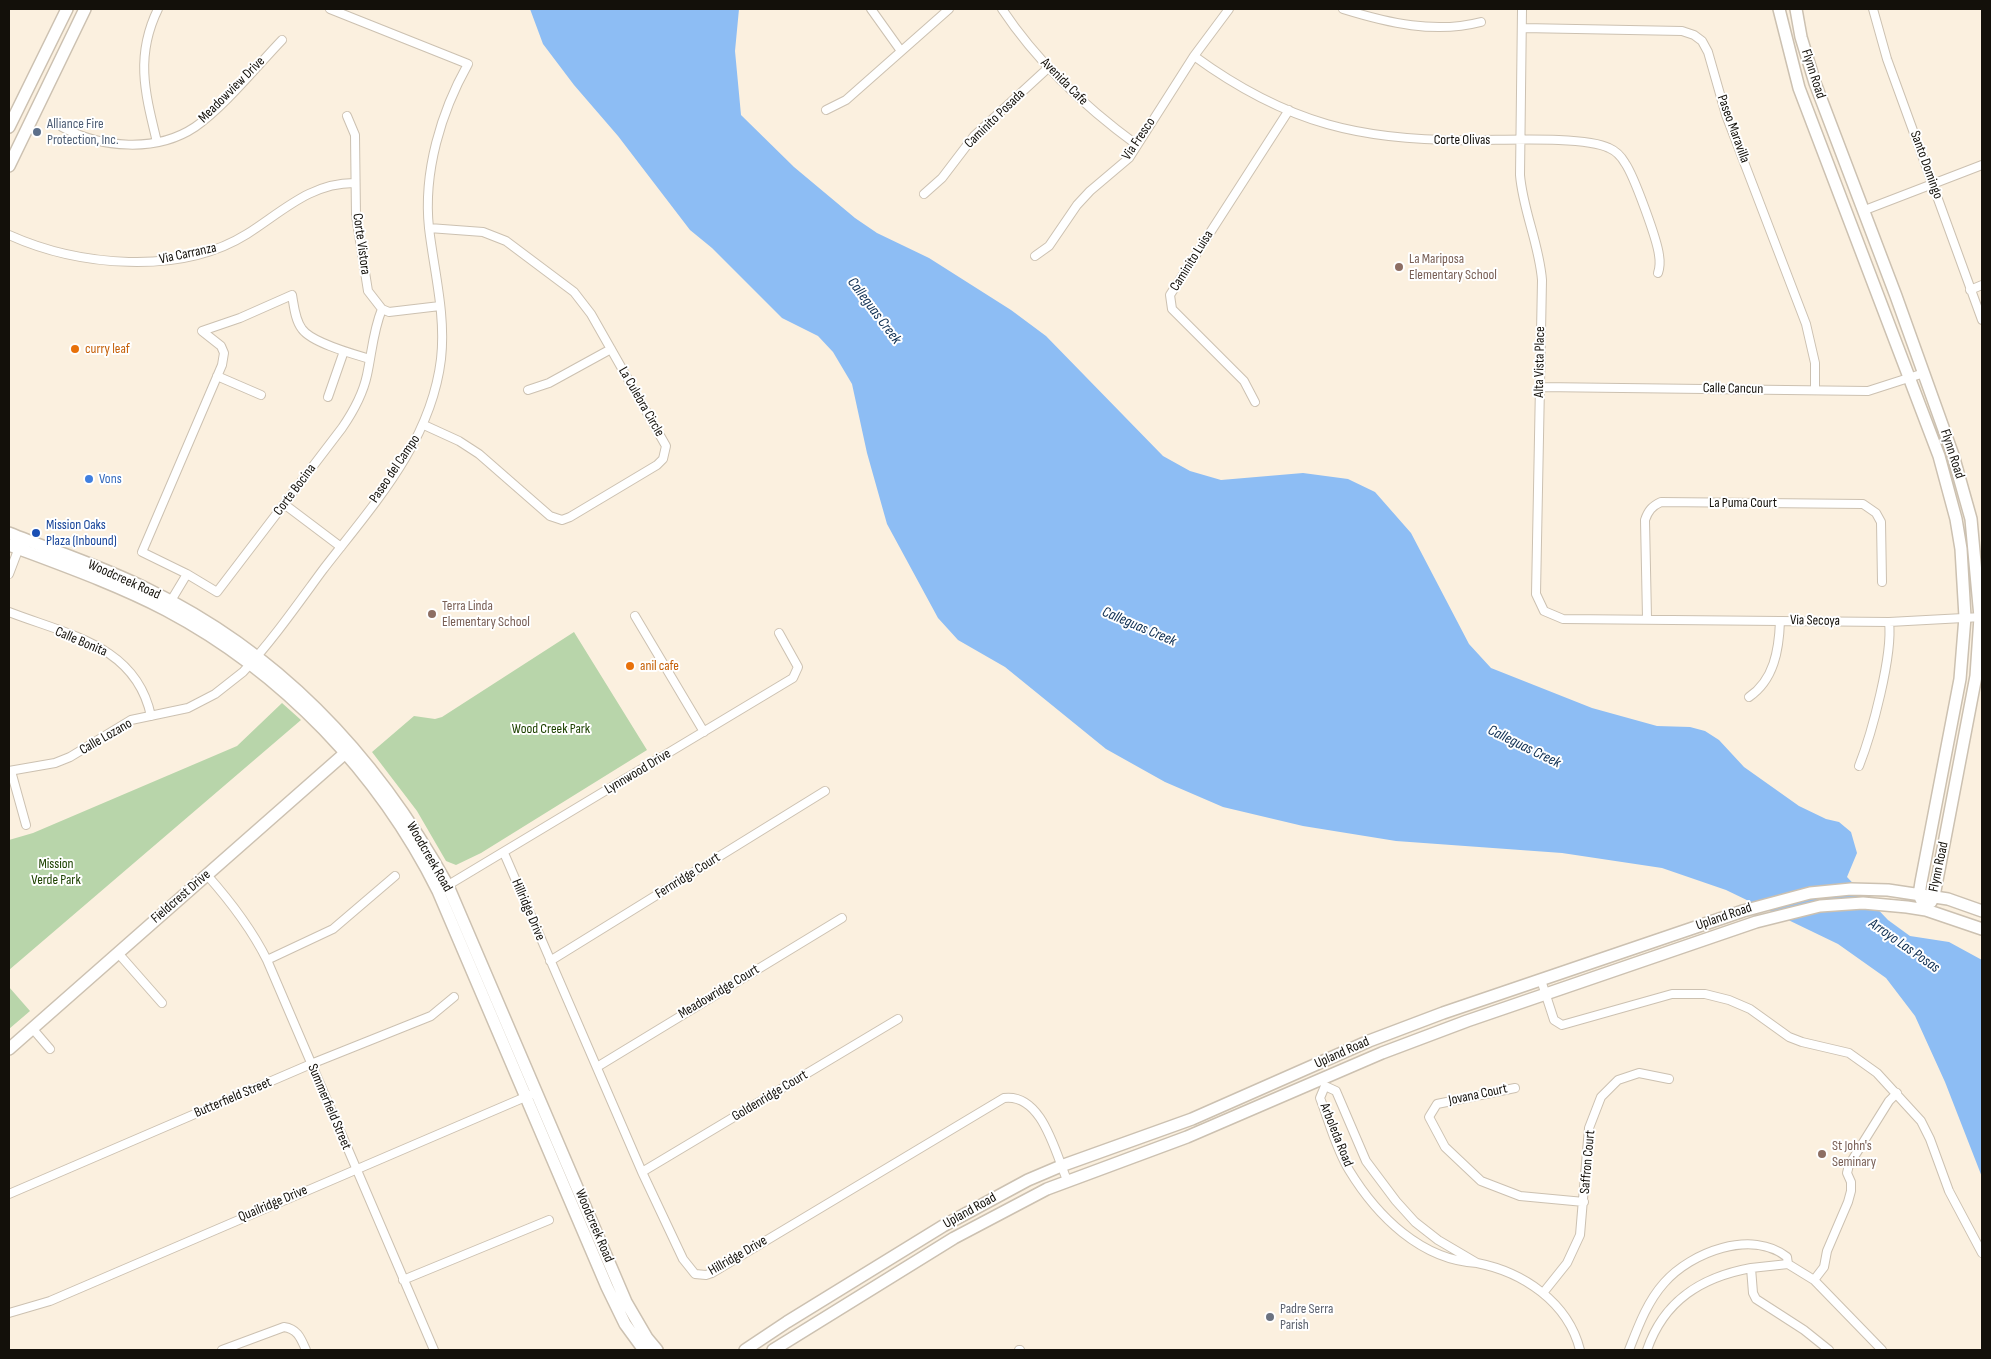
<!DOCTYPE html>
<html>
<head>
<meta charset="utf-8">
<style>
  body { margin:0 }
  #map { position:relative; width:1991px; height:1359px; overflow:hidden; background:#fbf0df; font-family:"Sofia Sans Condensed",sans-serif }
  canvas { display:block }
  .frame { position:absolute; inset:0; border:10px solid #13100a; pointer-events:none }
</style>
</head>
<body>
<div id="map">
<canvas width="1991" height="1359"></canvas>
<div class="frame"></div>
</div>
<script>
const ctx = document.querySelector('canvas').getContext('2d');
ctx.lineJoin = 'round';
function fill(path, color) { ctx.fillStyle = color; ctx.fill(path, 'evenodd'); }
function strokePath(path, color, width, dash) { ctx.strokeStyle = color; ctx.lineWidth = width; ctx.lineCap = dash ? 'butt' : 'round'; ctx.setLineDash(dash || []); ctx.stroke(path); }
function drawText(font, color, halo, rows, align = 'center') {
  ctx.font = font + ' "Sofia Sans Condensed",sans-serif'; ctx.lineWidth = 4; ctx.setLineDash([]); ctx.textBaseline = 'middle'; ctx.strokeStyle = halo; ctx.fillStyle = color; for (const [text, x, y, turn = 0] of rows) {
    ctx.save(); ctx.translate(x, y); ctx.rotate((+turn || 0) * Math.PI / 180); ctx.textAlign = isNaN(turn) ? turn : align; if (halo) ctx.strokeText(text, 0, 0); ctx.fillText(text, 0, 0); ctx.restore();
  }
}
fill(new Path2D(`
  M 574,632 L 647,750 L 481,853 L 456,865 L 446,861 L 417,811 L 372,752 L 414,716 L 435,719 L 442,717 Z
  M 282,703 L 301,720 L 9,970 L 9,840 L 33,833 L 237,746 Z
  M 9,987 L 30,1011 L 9,1029 Z`), '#b8d5aa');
fill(new Path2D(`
  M 530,9 L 739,9 L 735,51 L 741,115 L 794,167 L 855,218 L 877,233 L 929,258 L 1011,310 L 1046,336 L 1163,456 L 1190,471 L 1221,480 L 1303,473 L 1348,479 L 1375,492 L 1411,533 L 1469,644 L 1491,668 L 1592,708 L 1657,726 L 1690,727 L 1705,731 L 1719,740 L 1744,767 L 1799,806 L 1826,819 L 1839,822 L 1851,832 L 1857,853 L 1847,877 L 1888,920 L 1910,936 L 1949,942 L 1982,960 L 1982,1177 L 1945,1082 L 1915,1016 L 1886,978 L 1838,944 L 1726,890 L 1662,868 L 1562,853 L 1396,841 L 1303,826 L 1223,807 L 1165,782 L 1106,749 L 1005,667 L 958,640 L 938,618 L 887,524 L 867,453 L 852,384 L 833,352 L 818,336 L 782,318 L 712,248 L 690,230 L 618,136 L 574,85 L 543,44 Z`), '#8dbdf4');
const street = new Path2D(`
  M 871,9 L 901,51
  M 1002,9 C 1038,63 1085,107 1137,145
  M 1343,9 C 1388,23 1435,34 1481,22
  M 1522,9 L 1520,175 C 1523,211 1539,243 1542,280 L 1536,594 L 1544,611 L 1563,619 L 1889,622 L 1982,617
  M 1873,9 L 1887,59 L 1982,320
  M 1523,28 L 1682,31 L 1694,35 L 1702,41 L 1708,52 L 1726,115 L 1806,324 L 1815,363 L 1815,390
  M 1194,56 C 1287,124 1363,142 1477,140 C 1506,140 1586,136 1609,148 C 1616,151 1621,156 1625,163 C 1634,176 1657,239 1659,255 C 1660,261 1660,267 1658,273
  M 826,110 L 846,100 L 949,9
  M 347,116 L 355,135 L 356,216 L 368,291 L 382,309 L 389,312 L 440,306
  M 62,127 C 101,148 156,153 195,127 C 224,107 257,66 282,40
  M 157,142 C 145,93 135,56 158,9
  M 924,194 L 942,178 L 974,136 L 1048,68
  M 1865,210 L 1982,165
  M 9,235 C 78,266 180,276 247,234 C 282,212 310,183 354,183
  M 1035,256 L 1049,246 L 1077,205 L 1090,191 L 1129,158 L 1194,56 L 1229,9
  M 1970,290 L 1982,285
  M 217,376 L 261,395
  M 1540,387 L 1868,391 L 1924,373
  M 528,390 L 549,383 L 611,349
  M 328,397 L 344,351
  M 1255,402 L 1244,381 L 1172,309 L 1170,295 L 1289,110
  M 424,425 L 459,441 L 479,454 L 550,516 L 562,520 L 570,517 L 657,465 L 663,459 L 666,446 L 591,314 L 574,292 L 506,241 L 483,232 L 429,228
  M 284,504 L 341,547
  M 9,574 L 20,545
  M 187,574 L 142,552 L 222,365 L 224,353 L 221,346 L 202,331 L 240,318 L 292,295 C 294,306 295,320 302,329 C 312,343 353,354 370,359
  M 169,604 L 187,574 L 217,592 L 342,428 C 353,412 363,394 367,375 C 372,352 373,331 382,309
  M 9,612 C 68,635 136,645 151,716
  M 635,616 L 704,732
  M 1647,618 L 1645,520 C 1648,511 1652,506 1661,502 L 1863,504 L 1876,513 L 1881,522 L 1882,582
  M 1749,697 C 1774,680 1779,650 1780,621
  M 1859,766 C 1872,733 1893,655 1889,622
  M 9,771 L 55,763 L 70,757 L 131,720 L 188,708 L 215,694 L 243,672 C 272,641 297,605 322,571 C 372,506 431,443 441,359 C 446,315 434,271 429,228 C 423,172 441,112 468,64 L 330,9
  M 11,771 L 26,825
  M 504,853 L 642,1172 L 683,1259 L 695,1274 L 706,1275 L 712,1273 L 1004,1098 C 1042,1093 1055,1152 1067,1180
  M 207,875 C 231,902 251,928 267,960 L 434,1350
  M 445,887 L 793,678 L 798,667 L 779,633
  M 118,953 L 162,1003
  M 267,960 L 333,929 L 395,876
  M 550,961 L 825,791
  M 1541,980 L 1554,1020 L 1562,1025 L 1672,994 L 1705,994 L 1729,1000 L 1750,1009 L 1789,1037 L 1802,1042 L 1849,1053 L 1877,1073 L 1921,1121 L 1930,1139 L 1949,1191 L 1982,1253
  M 32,1028 L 50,1049
  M 597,1067 L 842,918
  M 1325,1086 L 1336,1091 L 1366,1161 L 1396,1201 L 1415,1222 L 1438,1240 L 1477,1263 C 1421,1260 1377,1216 1349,1170 C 1336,1149 1329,1121 1320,1098 Z
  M 1515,1088 L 1437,1104 L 1429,1117 L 1445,1147 L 1481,1181 L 1520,1196 L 1584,1202
  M 642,1172 L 898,1019
  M 9,1194 L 311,1064 L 431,1016 L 454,997
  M 1477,1263 C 1523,1272 1568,1302 1580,1350
  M 403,1280 L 549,1220
  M 1814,1280 L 1824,1267 L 1827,1251 L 1848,1202 L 1851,1191 L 1851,1182 L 1847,1173 L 1849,1165 L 1889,1101 L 1897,1093
  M 1543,1293 L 1567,1263 L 1580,1235 L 1589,1128 L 1601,1097 L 1618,1080 L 1639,1073 L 1669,1079
  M 9,1313 L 50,1301 L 530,1095
  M 222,1350 L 284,1327 C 298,1329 301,1339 306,1350
  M 1019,1350 L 1020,1350
  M 1629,1350 C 1638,1327 1647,1302 1664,1283 C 1691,1252 1752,1229 1787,1257 L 1788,1264
  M 1647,1350 C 1664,1300 1702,1277 1751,1268
  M 1829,1350 L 1804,1330 L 1756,1299 L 1753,1293 L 1751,1268 L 1788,1264 L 1814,1280 L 1882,1350`);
const secondary = new Path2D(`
  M 1779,9 L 1799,88 L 1939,456 L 1956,519 L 1961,549 L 1965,617 L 1960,679 L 1921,882 L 1919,895 L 1922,901
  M 1796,9 L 1801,37 L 1815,83 L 1896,296 L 1953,455 L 1971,519 L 1980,617 L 1976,676 L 1934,896 L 1931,902
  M 9,127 L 67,9
  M 9,166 L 85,9
  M 9,533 C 56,552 104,567 149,590 C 281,654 378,759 448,886 L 626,1302 L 647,1338 L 657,1350
  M 9,545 C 62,565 116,584 166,610 C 283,672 379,773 438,891 L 607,1287 L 625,1324 L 644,1350
  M 9,1049 L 351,748
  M 745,1350 L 787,1322 L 943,1226 L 1028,1180 L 1061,1166 L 1192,1119 L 1369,1041 L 1443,1013 L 1743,911 L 1810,893 L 1851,889 L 1888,890 L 1948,899 L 1982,911
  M 773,1350 L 954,1238 L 1047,1189 L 1187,1137 L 1382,1053 L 1467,1021 L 1756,922 L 1820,906 L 1863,903 L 1907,907 L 1926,910 L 1982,929`);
strokePath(street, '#ccc1b1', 10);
strokePath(secondary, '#ccc1b1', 14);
strokePath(street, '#fff', 8);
strokePath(secondary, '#fff', 11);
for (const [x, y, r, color] of [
  [37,132,5,"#5c6f8a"],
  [1399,267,5,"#8d6e63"],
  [75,349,5,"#e8710a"],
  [89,479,5,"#3f7fe0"],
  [36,533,5,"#1a4fb4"],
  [432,614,5,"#8d6e63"],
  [630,666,5,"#e8710a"],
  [1822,1154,5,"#8d6e63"],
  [1270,1317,5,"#6b7280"]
]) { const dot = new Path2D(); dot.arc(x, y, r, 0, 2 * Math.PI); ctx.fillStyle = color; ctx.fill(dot); strokePath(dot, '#fff', 2); }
drawText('14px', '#13100a', '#fff', [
  ["Flynn Road",1813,74,72],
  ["Avenida Cafe",1064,82,45],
  ["Meadowview Drive",232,90,-45],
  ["Caminito Posada",995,119,-44],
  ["Paseo Maravilla",1733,129,70],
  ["Via Fresco",1139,139,-56],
  ["Corte Olivas",1462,140],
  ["Santo Domingo",1926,165,70],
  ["Corte Vistora",361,244,82],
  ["Via Carranza",188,254,-12],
  ["Caminito Luisa",1192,261,-58],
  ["Alta Vista Place",1540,362,-89],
  ["Calle Cancun",1733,389,1],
  ["La Culebra Circle",641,402,60],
  ["Flynn Road",1952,454,72],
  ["Paseo del Campo",395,469,-56],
  ["Corte Bocina",295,490,-53],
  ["La Puma Court",1743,503],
  ["Woodcreek Road",124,580,24],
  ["Via Secoya",1815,621,1],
  ["Calle Bonita",81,642,23],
  ["Calle Lozano",106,737,-30],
  ["Lynnwood Drive",638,772,-31],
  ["Woodcreek Road",429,857,60],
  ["Flynn Road",1939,867,-78],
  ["Fernridge Court",688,876,-32],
  ["Fieldcrest Drive",181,897,-41],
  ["Hillridge Drive",528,910,67],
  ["Upland Road",1724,917,-19],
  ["Meadowridge Court",719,992,-31],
  ["Upland Road",1342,1053,-24],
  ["Jovana Court",1478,1095,-12],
  ["Goldenridge Court",770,1096,-31],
  ["Butterfield Street",233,1098,-23],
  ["Summerfield Street",329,1107,67],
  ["Arboleda Road",1336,1135,68],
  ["Saffron Court",1588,1162,-85],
  ["Quailridge Drive",273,1204,-23],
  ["Upland Road",970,1211,-29],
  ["Woodcreek Road",594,1226,67],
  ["Hillridge Drive",738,1256,-30]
]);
drawText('14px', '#4e5e75', '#fff', [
  ["Alliance Fire",47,124],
  ["Protection, Inc.",47,140]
], 'left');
drawText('14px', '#785e54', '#fff', [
  ["La Mariposa",1409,259],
  ["Elementary School",1409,275],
  ["Terra Linda",442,606],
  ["Elementary School",442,622],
  ["St John's",1832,1146],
  ["Seminary",1832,1162]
], 'left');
drawText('14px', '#c56008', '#fff', [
  ["curry leaf",85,349],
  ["anil cafe",640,666]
], 'left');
drawText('14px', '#366cbe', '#fff', [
  ["Vons",99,479]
], 'left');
drawText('14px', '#164399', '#fff', [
  ["Mission Oaks",46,525],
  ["Plaza (Inbound)",46,541]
], 'left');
drawText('14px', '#1d4200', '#fff', [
  ["Wood Creek Park",551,729],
  ["Mission",56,864],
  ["Verde Park",56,880]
]);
drawText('14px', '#5b616d', '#fff', [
  ["Padre Serra",1280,1309],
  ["Parish",1280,1325]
], 'left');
drawText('italic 15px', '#0c2d51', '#fff', [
  ["Calleguas Creek",874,311,53],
  ["Calleguas Creek",1139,627,23],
  ["Calleguas Creek",1524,747,26],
  ["Arroyo Las Posas",1904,946,35]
]);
</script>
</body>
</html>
